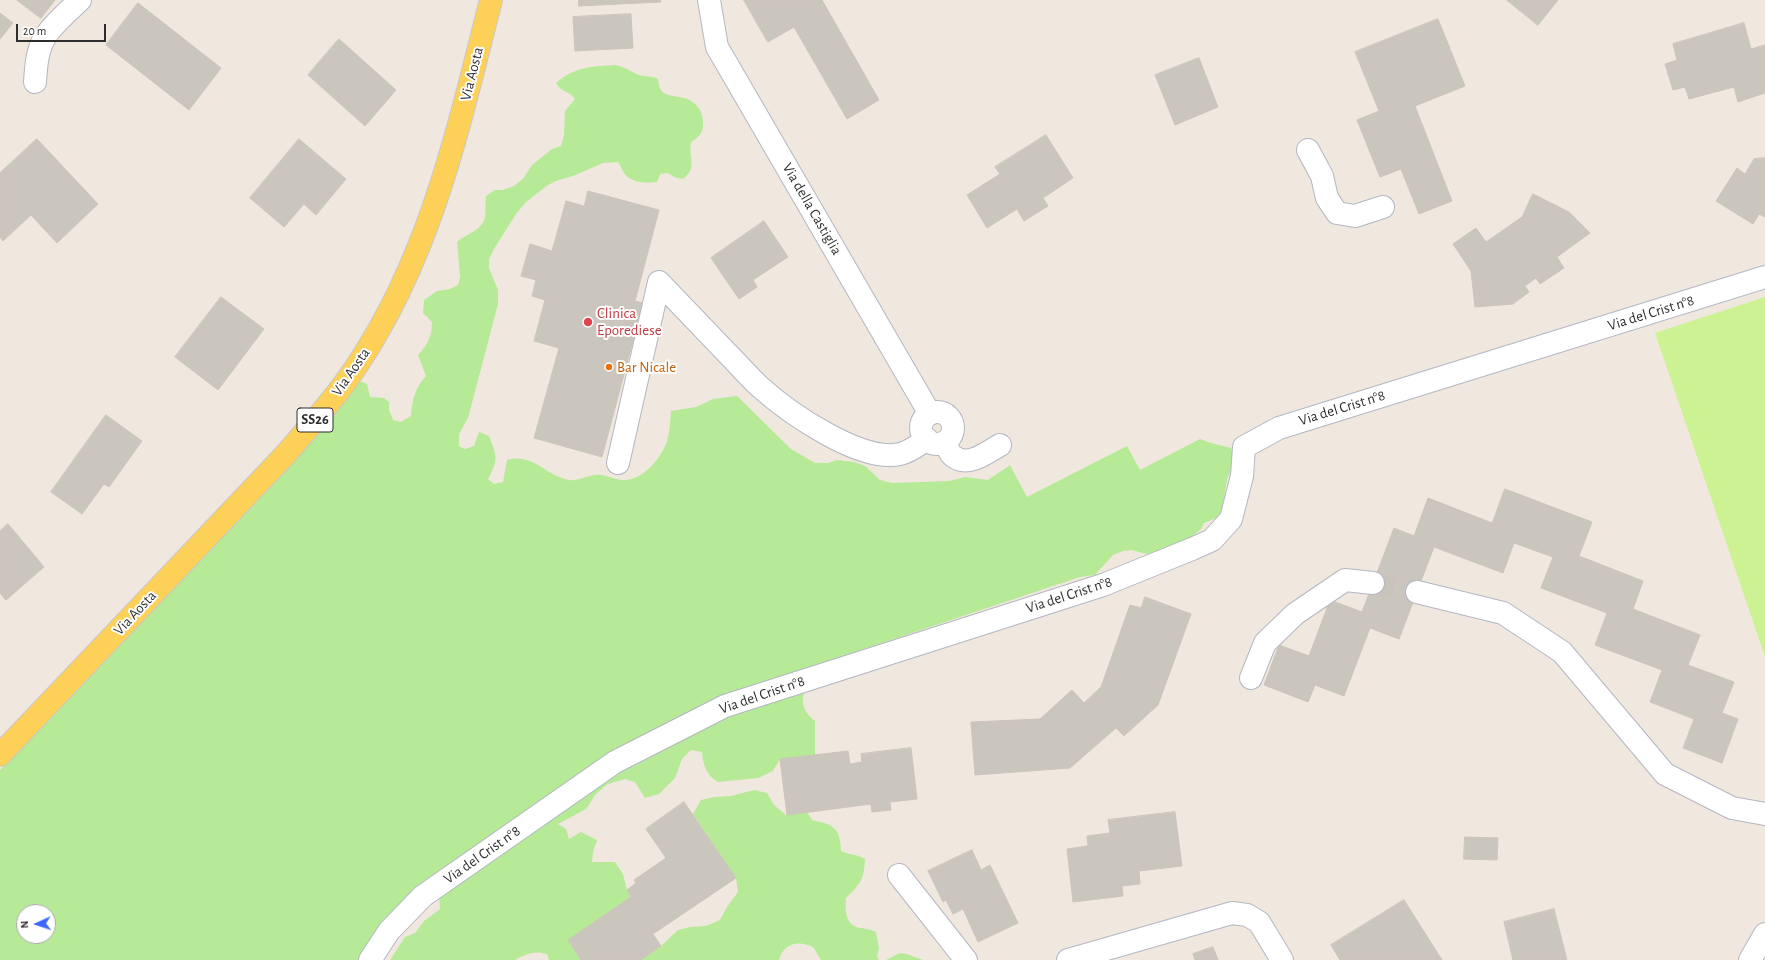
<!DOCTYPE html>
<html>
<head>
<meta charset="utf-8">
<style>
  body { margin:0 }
  #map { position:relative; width:1765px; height:960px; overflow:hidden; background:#f0e8df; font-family:"Alegreya Sans",sans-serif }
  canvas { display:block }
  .north { position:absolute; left:16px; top:904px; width:40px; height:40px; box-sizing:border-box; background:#fff; border:1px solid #ababab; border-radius:50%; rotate:267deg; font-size:11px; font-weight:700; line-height:16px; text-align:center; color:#2d2d2d }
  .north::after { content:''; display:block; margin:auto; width:14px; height:18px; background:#3d67ff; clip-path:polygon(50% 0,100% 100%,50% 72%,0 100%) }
  .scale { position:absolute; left:16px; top:24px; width:90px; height:18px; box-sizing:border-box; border:2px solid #2d2d2d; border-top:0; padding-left:5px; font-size:12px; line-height:14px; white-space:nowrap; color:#2d2d2d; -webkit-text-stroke:3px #fff; paint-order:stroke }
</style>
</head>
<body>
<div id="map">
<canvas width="1765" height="960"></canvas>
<div class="north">N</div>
<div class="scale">20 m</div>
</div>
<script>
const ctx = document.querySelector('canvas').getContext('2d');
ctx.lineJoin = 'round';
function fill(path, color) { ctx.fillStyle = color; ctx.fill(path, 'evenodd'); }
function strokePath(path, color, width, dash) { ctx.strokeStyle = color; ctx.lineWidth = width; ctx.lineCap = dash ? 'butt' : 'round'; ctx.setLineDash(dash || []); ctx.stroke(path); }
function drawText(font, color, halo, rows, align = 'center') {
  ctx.font = font + ' "Alegreya Sans",sans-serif'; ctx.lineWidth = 4; ctx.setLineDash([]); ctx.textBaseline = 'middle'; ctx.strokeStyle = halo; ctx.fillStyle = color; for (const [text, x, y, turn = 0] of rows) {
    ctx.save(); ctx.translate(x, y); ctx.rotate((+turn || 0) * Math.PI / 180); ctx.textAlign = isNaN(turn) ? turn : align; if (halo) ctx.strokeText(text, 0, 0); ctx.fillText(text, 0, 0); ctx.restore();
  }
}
fill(new Path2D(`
  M 616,65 C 627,67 634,75 644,76 C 650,77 652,76 658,79 C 659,84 659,90 664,93 C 668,96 675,96 679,97 C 693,99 703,108 703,122 C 704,131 700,137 691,142 C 688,157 698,168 683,179 L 674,177 L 668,173 L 660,174 L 657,182 C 647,184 631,183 624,173 C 622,170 621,166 618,162 L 603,163 L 573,176 L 556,181 L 548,185 L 526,202 L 516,214 L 494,249 L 489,259 L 489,268 L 498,290 L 498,304 L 468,418 L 459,434 L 459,446 L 465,449 L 474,446 L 479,432 L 489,436 C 497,458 499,458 488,479 L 494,484 L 503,482 L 507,460 C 532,453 543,473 565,479 C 576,483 584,476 595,475 C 603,473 615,480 624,480 C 643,480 659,460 666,444 C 670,434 670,422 671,411 L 696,407 L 713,399 L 737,396 L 791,449 L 815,463 L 828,463 L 837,460 L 854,462 L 865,466 L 880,480 L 892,483 L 949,481 L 965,477 L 988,480 L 1010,465 L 1027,497 L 1127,446 L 1140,470 L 1200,439 L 1211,443 L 1231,448 C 1241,466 1230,467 1227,481 C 1224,493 1224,505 1221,516 L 1204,523 L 1201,529 L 1190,538 L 1164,548 L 1150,555 L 1132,550 L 1123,551 L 1113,555 L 1095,575 L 1080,577 L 720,697 L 615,751 L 415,887 L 382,924 L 358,960 L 0,960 L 0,770 L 324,424 L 346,400 L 360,381 L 367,384 L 370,397 L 384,398 L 389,402 L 389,410 L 393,420 L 401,422 L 411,416 C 412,400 415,388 426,376 L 418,355 C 428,345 432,336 432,322 L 423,313 L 424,300 L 437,291 L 450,289 L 458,285 L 460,277 L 457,242 C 466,234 481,231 485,218 C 486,211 485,203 486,196 L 495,190 L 503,190 L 514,186 L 523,179 L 532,165 L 552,149 L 561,146 L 564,135 L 565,111 L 575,99 C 569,90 563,94 556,83 C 574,67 593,66 616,65 ZM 24,912 L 48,912 L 48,936 L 24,936 Z
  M 804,691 C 801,705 804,712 815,721 L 815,755 L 780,759 L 773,771 L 758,778 L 718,782 C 706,775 703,765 702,752 L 691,750 L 682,759 L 675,778 L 659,794 L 645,798 L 635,782 L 625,779 L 608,784 L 596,794 L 586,809 L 558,824 L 566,829 L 569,839 L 581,832 L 597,840 L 593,852 L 592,862 L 615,862 L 623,874 L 627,890 L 631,897 L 568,940 L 581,960 L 549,960 L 547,954 C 536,950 525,954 515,960 L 390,960 L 405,937 L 415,933 L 424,921 L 440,909 L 439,893 L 634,763 L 727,714 Z
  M 754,790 L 767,793 L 774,805 L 786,815 L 807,812 L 812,820 C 834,825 840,827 841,851 C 849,855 857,854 865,859 C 864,880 861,883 846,898 C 845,910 845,926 861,928 C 867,929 870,929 876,932 L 879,948 L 877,956 L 879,960 L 821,960 L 813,947 C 798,940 784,943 779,960 L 641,960 L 661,946 L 678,930 L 690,927 L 706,926 L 720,920 L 727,907 L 738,892 L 736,878 L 693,814 L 701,800 L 714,797 L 731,796 Z
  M 900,953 L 907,954 L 923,960 L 886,960 Z`), '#b6ea97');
fill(new Path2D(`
  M 1765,297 L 1765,657 L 1655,333 Z`), '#cdf293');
const building = new Path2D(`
  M 17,0 L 55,0 L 41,18 Z
  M 579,0 L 660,0 L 661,2 L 579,6 Z
  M 744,0 L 822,0 L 879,100 L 847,119 L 794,27 L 768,42 Z
  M 1507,0 L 1558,0 L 1538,25 Z
  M 138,3 L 221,68 L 189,110 L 106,45 Z
  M 0,13 L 13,23 L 0,39 Z
  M 631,14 L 633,48 L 575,51 L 573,17 Z
  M 1438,19 L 1465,86 L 1415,106 L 1452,201 L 1419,214 L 1401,169 L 1380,177 L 1357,120 L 1379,111 L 1355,52 Z
  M 1744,23 L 1751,49 L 1765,45 L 1765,93 L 1738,102 L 1734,87 L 1689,99 L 1685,87 L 1673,90 L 1665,64 L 1677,60 L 1673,44 Z
  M 339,39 L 396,90 L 365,126 L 308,75 Z
  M 1199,58 L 1218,107 L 1175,125 L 1155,75 Z
  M 1046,135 L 1073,178 L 1043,198 L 1048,206 L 1024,221 L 1017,209 L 987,228 L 967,195 L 1000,174 L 995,167 Z
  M 37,139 L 98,204 L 57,243 L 31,215 L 3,241 L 0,237 L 0,173 Z
  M 299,139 L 346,179 L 316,215 L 304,204 L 284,227 L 250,198 Z
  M 1765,158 L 1765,217 L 1759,214 L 1753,224 L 1716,201 L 1737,168 L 1745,174 L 1754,159 Z
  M 588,191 L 659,210 L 635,301 L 643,303 L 602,457 L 534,438 L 559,348 L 534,341 L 545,300 L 532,296 L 536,280 L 521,276 L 530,244 L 552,251 L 566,201 L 584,206 Z
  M 1533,194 L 1569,212 L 1590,233 L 1557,257 L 1564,268 L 1540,284 L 1536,278 L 1525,286 L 1529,292 L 1513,304 L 1475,307 L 1471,271 L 1453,244 L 1476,228 L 1486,242 L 1522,217 Z
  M 764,221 L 788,257 L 753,280 L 757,287 L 739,299 L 711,258 Z
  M 221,297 L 264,329 L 218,390 L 175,357 Z
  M 106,415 L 142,441 L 109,487 L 104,484 L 82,514 L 51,492 Z
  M 1505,489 L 1592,522 L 1579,556 L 1643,581 L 1633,609 L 1700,635 L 1688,665 L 1734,682 L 1722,713 L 1738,719 L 1722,763 L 1683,748 L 1694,719 L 1650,702 L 1662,670 L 1595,645 L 1607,613 L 1541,588 L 1553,557 L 1514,543 L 1503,573 L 1434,547 L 1399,639 L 1370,628 L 1344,696 L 1315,685 L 1308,702 L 1264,685 L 1279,645 L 1309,656 L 1330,600 L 1362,612 L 1394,528 L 1414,536 L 1428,498 L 1492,523 Z
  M 8,524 L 44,567 L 6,600 L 0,593 L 0,531 Z
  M 1145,597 L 1191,614 L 1158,705 L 1124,736 L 1116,728 L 1070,768 L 975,775 L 971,722 L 1040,719 L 1072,690 L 1084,703 L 1101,687 L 1130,605 L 1141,608 Z
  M 911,748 L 917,799 L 890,802 L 891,810 L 872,812 L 871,804 L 787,815 L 780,759 L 848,751 L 850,764 L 862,762 L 861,754 Z
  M 684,802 L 736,878 L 653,934 L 661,946 L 641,960 L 581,960 L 568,940 L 631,897 L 627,890 L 636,883 L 634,880 L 666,858 L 646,829 Z
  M 1175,812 L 1182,866 L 1139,871 L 1140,884 L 1122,886 L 1123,896 L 1073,902 L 1067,849 L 1088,846 L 1087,836 L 1110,833 L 1108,820 Z
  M 1465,837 L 1498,838 L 1497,860 L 1464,859 Z
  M 972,850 L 981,870 L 990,865 L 1018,923 L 978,942 L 963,909 L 953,914 L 946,900 L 943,902 L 928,871 Z
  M 1404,900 L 1442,960 L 1340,960 L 1331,945 Z
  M 1554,909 L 1567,960 L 1513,960 L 1504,922 Z
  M 1213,947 L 1218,960 L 1195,960 L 1193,954 Z`);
fill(building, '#cbc6bd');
strokePath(building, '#ccc4b8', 1);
strokePath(new Path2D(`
  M 1373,583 L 1417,592`), '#c9c3bb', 22, [22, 11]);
const minor = new Path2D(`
  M 709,0 L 717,47 L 930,414
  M 35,82 C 36,67 37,50 45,37 C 53,24 69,11 80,0
  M 1308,150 L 1322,176 L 1327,198 L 1337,213 L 1355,216 L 1383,207
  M921 428a16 16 0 1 1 32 0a16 16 0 1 1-32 0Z
  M 945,442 C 947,446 949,453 953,456 C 968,468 986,453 1000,445
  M 618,463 L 659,282 C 681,305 704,329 726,352 C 738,364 748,376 760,387 C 789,413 861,463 900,454 C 910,452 918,445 927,439
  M 1417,592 L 1503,613 L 1562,652 L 1665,774 L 1732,808 L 1765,814
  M 1251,678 L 1265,643 L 1295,614 L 1345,580 L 1373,583
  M 899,875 L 966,960
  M 370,960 L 389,931 L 423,896 L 615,762 L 725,706 L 1103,585 L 1192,549 L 1212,540 L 1231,519 L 1242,476 L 1244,447 L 1279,428 L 1765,277
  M 1068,960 L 1232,913 L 1247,915 L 1259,922 L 1282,960
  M 1750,960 L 1765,934`);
const major = new Path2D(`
  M 0,755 L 286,454 C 311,425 337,396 358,364 C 432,252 458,129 491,0`);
strokePath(minor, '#b3b6c2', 24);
strokePath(major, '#c8c8c8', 24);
strokePath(minor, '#fff', 22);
strokePath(major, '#fdd157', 22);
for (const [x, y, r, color] of [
  [588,322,5,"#e0444e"],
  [609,367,4,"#e8710a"]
]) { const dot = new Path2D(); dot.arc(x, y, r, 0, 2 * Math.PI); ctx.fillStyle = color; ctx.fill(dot); strokePath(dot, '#fff', 1.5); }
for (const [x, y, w] of [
  [315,420,36]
]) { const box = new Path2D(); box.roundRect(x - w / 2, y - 12, w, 24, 3); ctx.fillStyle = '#fff'; ctx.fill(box); strokePath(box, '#2d2d2d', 1); }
drawText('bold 14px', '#2d2d2d', null, [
  ["SS26",315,420]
]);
drawText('15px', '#2d2d2d', '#fff', [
  ["Via Aosta",472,74,-76],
  ["Via della Castiglia",812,209,60],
  ["Via del Crist n°8",1651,313,-17],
  ["Via Aosta",351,372,-55],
  ["Via del Crist n°8",1342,408,-17],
  ["Via del Crist n°8",1069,595,-18],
  ["Via Aosta",135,613,-47],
  ["Via del Crist n°8",762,695,-19],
  ["Via del Crist n°8",482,855,-35]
]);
drawText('15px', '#be3a42', '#fff', [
  ["Clinica",597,313],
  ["Eporediese",597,330]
], 'left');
drawText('15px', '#c56008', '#fff', [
  ["Bar Nicale",617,367]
], 'left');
</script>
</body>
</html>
